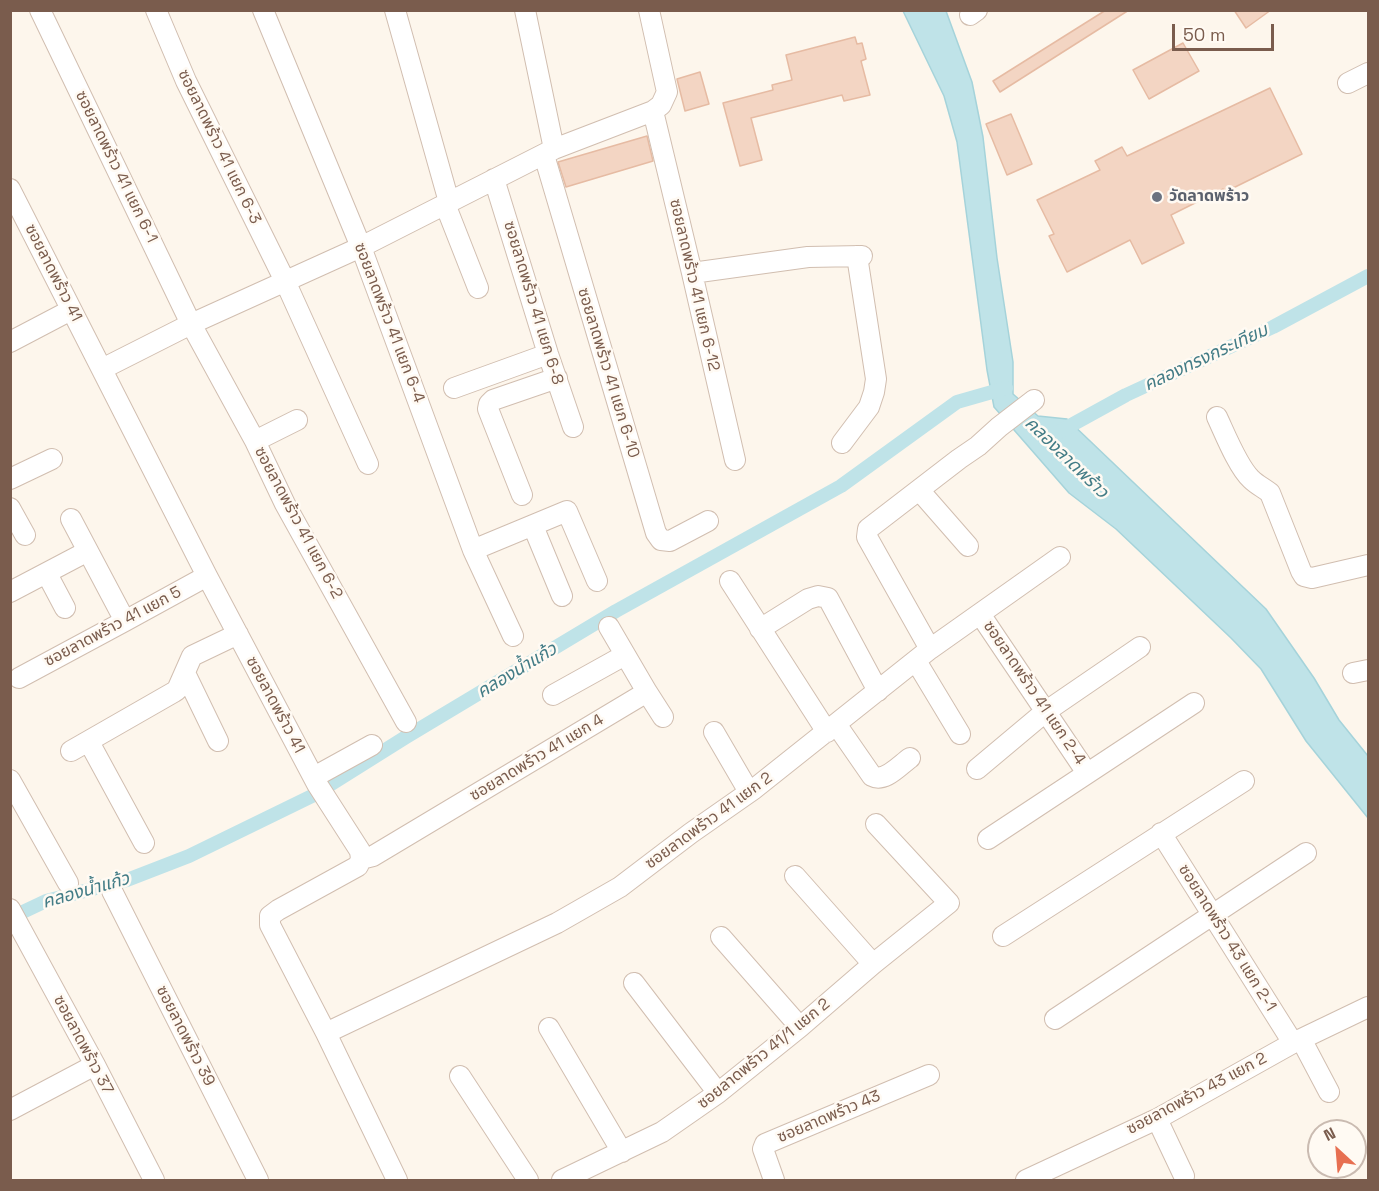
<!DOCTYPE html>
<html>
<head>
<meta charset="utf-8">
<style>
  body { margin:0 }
  #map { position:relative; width:1379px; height:1191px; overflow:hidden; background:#fdf6ec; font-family:"Space Grotesk",sans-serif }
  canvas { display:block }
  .frame { position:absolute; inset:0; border:12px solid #7a5c4d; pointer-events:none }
  .north { position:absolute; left:1307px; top:1119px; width:60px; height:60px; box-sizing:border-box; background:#fffaf3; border:2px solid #cabbb1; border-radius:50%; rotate:334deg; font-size:16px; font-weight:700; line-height:24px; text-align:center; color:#7a5c4d }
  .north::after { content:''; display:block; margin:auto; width:21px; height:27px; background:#e76f51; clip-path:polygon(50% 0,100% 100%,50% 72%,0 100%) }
  .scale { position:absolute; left:1172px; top:24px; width:102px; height:27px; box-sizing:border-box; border:3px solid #7a5c4d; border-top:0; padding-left:8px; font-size:18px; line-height:21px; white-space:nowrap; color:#7a5c4d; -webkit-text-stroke:4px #fffaf3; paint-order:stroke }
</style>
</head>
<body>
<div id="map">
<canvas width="1379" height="1191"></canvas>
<div class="frame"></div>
<div class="north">N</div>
<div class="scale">50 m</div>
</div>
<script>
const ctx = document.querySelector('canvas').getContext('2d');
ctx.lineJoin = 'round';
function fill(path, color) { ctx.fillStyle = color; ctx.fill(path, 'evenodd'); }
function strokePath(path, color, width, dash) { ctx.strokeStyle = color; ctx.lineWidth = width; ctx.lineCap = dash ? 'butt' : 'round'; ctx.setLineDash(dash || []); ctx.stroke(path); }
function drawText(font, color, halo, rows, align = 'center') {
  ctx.font = font + ' "Space Grotesk","Noto Sans Thai",sans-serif'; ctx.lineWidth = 5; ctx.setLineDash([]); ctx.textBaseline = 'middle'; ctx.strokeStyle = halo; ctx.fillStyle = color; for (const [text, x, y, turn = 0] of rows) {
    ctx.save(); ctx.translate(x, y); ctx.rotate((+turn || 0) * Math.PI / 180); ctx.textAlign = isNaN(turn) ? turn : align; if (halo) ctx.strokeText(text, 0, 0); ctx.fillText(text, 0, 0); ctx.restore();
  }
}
const water = new Path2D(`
  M 903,11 L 946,11 L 972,82 L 983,137 L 997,258 L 1013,362 L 1013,394 L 1038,416 L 1067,419 L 1266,609 L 1314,678 L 1339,720 L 1368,756 L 1368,818 L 1306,741 L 1261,669 L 1231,638 L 1116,529 L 1069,493 L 994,407 L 987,370 L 957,142 L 944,96 Z`);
fill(water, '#bfe3e8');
strokePath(water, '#a5d3da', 1.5);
strokePath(new Path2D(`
  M 1057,433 L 1126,395 L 1273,327 L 1368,276
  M 10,918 L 46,901 L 127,880 L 189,856 L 312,796 L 406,737 L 616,611 L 841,486 L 957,402 L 1006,388`), '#bfe3e8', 14);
const building = new Path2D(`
  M 1106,10 L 1129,10 L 1000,92 L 993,81 Z
  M 1234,10 L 1271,10 L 1246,28 Z
  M 855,37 L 857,44 L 862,43 L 866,59 L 861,61 L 870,95 L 844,101 L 842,95 L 751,118 L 762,160 L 740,166 L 723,103 L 773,90 L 772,85 L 792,80 L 786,55 Z
  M 1183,43 L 1199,71 L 1149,99 L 1133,70 Z
  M 700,72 L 709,104 L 685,111 L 677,79 Z
  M 1270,88 L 1302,154 L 1225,192 L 1223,189 L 1171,215 L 1184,243 L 1142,264 L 1130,240 L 1067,272 L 1049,236 L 1054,234 L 1037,200 L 1100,170 L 1095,161 L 1122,147 L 1127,156 Z
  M 1011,114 L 1032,164 L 1007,175 L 986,124 Z
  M 647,136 L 653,161 L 566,187 L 558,162 Z`);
fill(building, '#f3d5c3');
strokePath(building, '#e6bba3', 1.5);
const minor = new Path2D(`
  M 40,10 L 191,324 L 255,441 L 285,504 L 406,722
  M 156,10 L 186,81 L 285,281 L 368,464
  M 263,10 L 361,247 L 473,550 L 513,636
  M 395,10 L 449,202
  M 525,10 L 554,149
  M 970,15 L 977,10
  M 1348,83 L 1368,73
  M 653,111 L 692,273 L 735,460
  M 544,155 L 656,533 L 661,540 L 670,541 L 708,521
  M 494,179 L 548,354 L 573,427
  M 10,189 L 207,576 L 317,784 L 360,851 L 361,859 L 358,866 L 278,910 L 270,916 L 270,925 L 326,1033 L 397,1180
  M 445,204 L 478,288
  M 692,273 L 808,257 L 862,256
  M 10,342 L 71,310
  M 102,369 L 191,324 L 361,247 L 554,149 L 653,111 L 661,105 L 667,92 L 649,10
  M 454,388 L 548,354
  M 1217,417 C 1225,434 1238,467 1251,479 C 1257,485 1264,488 1270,493 L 1301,571 L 1304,576 L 1312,578 L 1368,565
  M 255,441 L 297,420
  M 842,443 L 869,407 L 874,392 L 876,379 L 857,256
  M 10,479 L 52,459
  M 919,490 L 968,546
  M 522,495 L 488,409 L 489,404 L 493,400 L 557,378
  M 10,508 L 25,535
  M 71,519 L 125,621
  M 533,526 L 562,596
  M 473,550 L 567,511 L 597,581
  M 47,574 L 65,608
  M 730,581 L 827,732
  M 10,592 L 88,551
  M 980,614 L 1087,773
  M 760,629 L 808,599 L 818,596 L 828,598 L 878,691
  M 930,649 L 867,537 L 868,529 L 959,459 L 978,446 L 999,427 L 1034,400
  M 916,661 L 960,734
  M 185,673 L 218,741
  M 1353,673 L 1368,670
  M 19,678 L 125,621 L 207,576
  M 647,692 L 663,717
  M 553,695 L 625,655
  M 836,724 L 872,776 C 885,783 900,765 910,758
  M 714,732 L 749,792
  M 89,742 L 144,843
  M 71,751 L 174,692 L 177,690 L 192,656 L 238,634
  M 977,769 L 1045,712 L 1140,647
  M 314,777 L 372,745
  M 10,780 L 68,883
  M 1161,833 L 1293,1043
  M 988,839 L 1194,703
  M 361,859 L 373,856 L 647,692 L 609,627
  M 795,876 L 873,964
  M 112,891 L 258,1180
  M 10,909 L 95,1065 L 154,1180
  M 1003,936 L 1244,781
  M 721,937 L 800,1027
  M 634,983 L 718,1093
  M 1055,1019 L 1306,853
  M 549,1028 L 622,1152
  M 326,1033 L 557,923 L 620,887 L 691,833 L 754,789 L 930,649 L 1060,557
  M 1301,1039 L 1329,1092
  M 460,1076 L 528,1180
  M 10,1110 L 95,1065
  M 1157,1119 L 1184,1176
  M 562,1180 L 662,1132 L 718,1093 L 800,1027 L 873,964 L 949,903 L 876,824
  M 774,1180 L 763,1149 L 765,1144 L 929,1075
  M 1026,1180 L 1157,1119 L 1293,1043 L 1368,1007`);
strokePath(minor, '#d1beb0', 22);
strokePath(minor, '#fff', 20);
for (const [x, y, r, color] of [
  [1157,197,6,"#6b7280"]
]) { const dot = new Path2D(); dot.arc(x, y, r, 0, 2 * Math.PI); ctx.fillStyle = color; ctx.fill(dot); strokePath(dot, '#fffaf3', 2); }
drawText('16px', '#7a5c4d', '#fffaf3', [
  ["ซอยลาดพร้าว 41 แยก 6-3",219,147,64],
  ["ซอยลาดพร้าว 41 แยก 6-1",116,167,64],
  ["ซอยลาดพร้าว 41",53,273,63],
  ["ซอยลาดพร้าว 41 แยก 6-12",694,285,77],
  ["ซอยลาดพร้าว 41 แยก 6-8",533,303,73],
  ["ซอยลาดพร้าว 41 แยก 6-4",389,323,69],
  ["ซอยลาดพร้าว 41 แยก 6-10",608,373,73],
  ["ซอยลาดพร้าว 41 แยก 6-2",298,523,62],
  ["ซอยลาดพร้าว 41 แยก 5",113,627,-28],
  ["ซอยลาดพร้าว 41 แยก 2-4",1034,693,56],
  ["ซอยลาดพร้าว 41",275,705,62],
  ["ซอยลาดพร้าว 41 แยก 4",537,758,-31],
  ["ซอยลาดพร้าว 41 แยก 2",709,821,-36],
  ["ซอยลาดพร้าว 43 แยก 2-1",1227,938,58],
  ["ซอยลาดพร้าว 39",185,1036,63],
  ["ซอยลาดพร้าว 37",83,1045,62],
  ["ซอยลาดพร้าว 41/1 แยก 2",764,1054,-39],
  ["ซอยลาดพร้าว 43 แยก 2",1197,1094,-28],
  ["ซอยลาดพร้าว 43",829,1117,-23]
]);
drawText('bold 16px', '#5b616d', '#fffaf3', [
  ["วัดลาดพร้าว",1169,197]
], 'left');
drawText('italic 18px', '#437c86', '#fffaf3', [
  ["คลองทรงกระเทียม",1206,358,-25],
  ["คลองลาดพร้าว",1066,458,44],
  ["คลองน้ำแก้ว",517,671,-31],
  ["คลองน้ำแก้ว",86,891,-16]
]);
</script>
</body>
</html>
